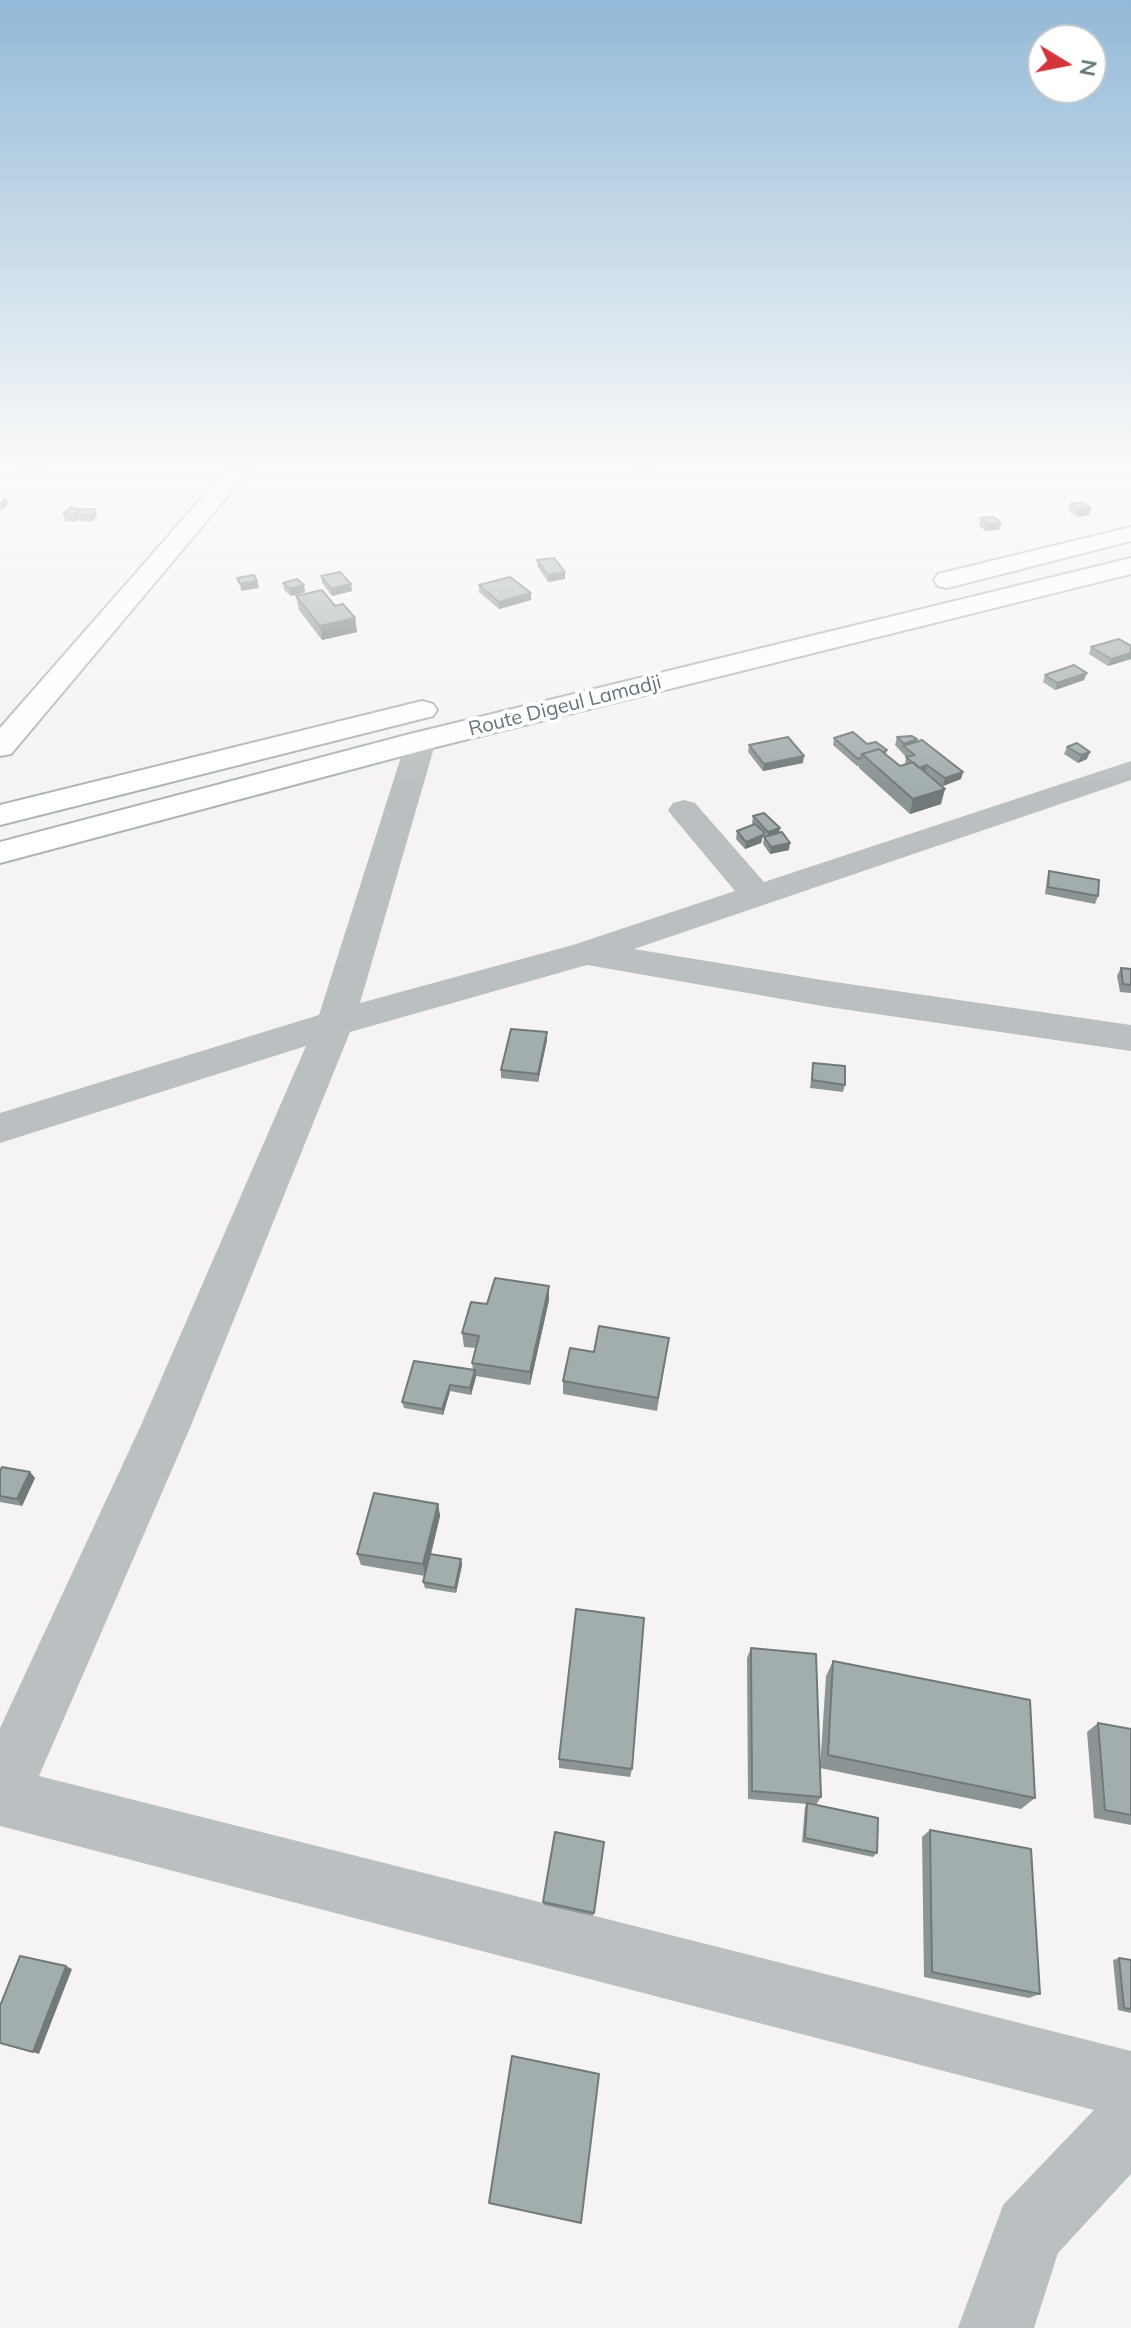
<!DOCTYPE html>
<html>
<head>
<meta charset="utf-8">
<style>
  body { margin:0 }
  #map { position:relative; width:1131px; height:2328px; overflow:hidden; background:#f5f4f2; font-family:Mulish,sans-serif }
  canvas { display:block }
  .north { position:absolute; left:1027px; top:24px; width:80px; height:80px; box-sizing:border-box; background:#fff; border:2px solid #c1c9ca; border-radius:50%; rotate:100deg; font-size:22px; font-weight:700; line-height:32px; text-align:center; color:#63777a }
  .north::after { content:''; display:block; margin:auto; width:28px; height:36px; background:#d2353c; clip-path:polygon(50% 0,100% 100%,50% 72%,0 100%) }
</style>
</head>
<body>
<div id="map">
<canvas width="1131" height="2328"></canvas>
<div class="north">N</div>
</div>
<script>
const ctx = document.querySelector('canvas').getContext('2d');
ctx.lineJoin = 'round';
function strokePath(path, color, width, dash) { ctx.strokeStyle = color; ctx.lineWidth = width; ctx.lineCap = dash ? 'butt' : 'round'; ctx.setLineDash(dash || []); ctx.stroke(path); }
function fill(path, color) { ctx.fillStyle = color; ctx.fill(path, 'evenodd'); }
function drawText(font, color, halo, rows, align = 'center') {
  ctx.font = font + ' Mulish,sans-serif'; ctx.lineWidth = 8; ctx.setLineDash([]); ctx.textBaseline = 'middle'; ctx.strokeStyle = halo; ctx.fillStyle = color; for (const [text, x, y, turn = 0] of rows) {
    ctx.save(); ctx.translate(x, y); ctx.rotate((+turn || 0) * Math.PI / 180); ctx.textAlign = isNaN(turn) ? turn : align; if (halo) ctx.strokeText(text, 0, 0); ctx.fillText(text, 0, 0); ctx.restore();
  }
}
const secondary = new Path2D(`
  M 234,461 L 257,461 L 11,754 L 0,756 L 0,728 Z
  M 1131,527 L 1131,541 L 947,588 L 938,586 L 934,580 L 938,574 Z
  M 1131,558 L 1131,574 L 432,748 L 0,863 L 0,842 L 410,734 Z
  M 422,701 L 433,704 L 437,710 L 433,716 L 0,825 L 0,805 Z`);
strokePath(secondary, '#acb4b6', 4);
fill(new Path2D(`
  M 421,732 L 432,735 L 436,741 L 360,1003 L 573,945 L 735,891 L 673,817 L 668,810 L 673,803 L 684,800 L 695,803 L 764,882 L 1131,761 L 1131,780 L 634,949 L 828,981 L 1131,1025 L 1131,1051 L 828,1007 L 587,965 L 350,1032 L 190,1428 L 39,1776 L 1131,2051 L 1131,2174 L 1058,2253 L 1034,2328 L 958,2328 L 1003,2205 L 1094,2110 L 0,1826 L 0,1728 L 142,1423 L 306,1046 L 0,1143 L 0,1113 L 319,1015 L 406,741 L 410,735 Z`), '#bac0c1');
fill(secondary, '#fff');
fill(new Path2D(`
  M 13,461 L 53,461 L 43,470 L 16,468 Z
  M 309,461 L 325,461 L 323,463 L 309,463 Z
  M 634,461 L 651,471 L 638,472 L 633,468 Z
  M 1070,504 L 1091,508 L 1089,515 L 1077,517 L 1068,511 Z
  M 80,509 L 80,511 L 97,516 L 91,522 L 79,521 L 78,519 L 75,522 L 65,521 L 63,514 Z
  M 980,518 L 999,530 L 985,531 L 979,525 Z
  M 537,560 L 565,579 L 548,582 L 538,567 Z
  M 321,576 L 351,584 L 352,591 L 332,596 L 322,583 Z
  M 283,583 L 305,592 L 291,596 L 284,590 Z
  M 479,585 L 531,600 L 499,609 L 479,592 Z
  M 296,596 L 335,606 L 355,618 L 357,632 L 322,640 L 299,610 Z
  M 1131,646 L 1131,659 L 1108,666 L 1089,654 L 1091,647 Z
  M 1045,675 L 1084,680 L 1055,690 L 1043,682 Z
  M 897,737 L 917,739 L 916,742 L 963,772 L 961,779 L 943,786 L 925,772 L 941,804 L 910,814 L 859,768 L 859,766 L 857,766 L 833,745 L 834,738 L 867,744 L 887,750 L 886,754 L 900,766 L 905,764 L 906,757 L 895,745 Z
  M 749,745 L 803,763 L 763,771 L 748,752 Z
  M 1067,747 L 1087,759 L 1078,763 L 1064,754 Z
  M 753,816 L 779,833 L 789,850 L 770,854 L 763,844 L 764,837 L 763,835 L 761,843 L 745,849 L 736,839 L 737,831 L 753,825 L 752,823 Z
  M 1049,871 L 1098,896 L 1095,904 L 1045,894 L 1047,879 Z
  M 1121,968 L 1131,969 L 1131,993 L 1120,992 L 1117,976 Z
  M 547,1032 L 547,1040 L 538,1082 L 501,1078 L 501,1070 Z
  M 813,1063 L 845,1085 L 843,1092 L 810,1088 Z
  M 549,1300 L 530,1385 L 476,1376 L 471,1395 L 450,1391 L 443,1415 L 404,1408 L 402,1402 L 473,1370 L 472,1363 L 476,1348 L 464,1347 L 462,1333 L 487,1304 Z
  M 669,1338 L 657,1411 L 563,1394 L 563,1381 L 594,1352 Z
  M 0,1471 L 30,1472 L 35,1478 L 22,1506 L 0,1502 Z
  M 438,1504 L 440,1516 L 431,1555 L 461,1559 L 462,1565 L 456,1593 L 425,1588 L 423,1582 L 425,1576 L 361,1565 L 357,1554 Z
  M 751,1648 L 821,1797 L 816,1805 L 877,1853 L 873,1857 L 802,1842 L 805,1807 L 807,1804 L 748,1799 L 747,1658 Z
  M 833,1661 L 1035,1798 L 1021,1809 L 820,1768 L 826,1676 Z
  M 1098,1723 L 1131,1729 L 1131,1825 L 1094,1818 L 1087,1732 Z
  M 559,1759 L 632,1769 L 630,1777 L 559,1768 Z
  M 930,1830 L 1040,1994 L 1029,1998 L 924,1977 L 922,1837 Z
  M 604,1842 L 593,1916 L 544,1905 L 543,1902 Z
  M 1119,1958 L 1131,1960 L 1131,2013 L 1118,2010 L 1113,1960 Z`), '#8b9596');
fill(new Path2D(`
  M 40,461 L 53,461 L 43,470 Z
  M 651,464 L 651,471 L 638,472 L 638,466 Z
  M 6,497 L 8,504 L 1,510 L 0,503 Z
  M 1091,508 L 1089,515 L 1077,517 L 1079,510 Z
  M 80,509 L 81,515 L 77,514 L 78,519 L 75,522 L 73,515 Z
  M 95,509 L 97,516 L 91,522 L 90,515 Z
  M 1001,523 L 999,530 L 985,531 L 987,524 Z
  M 565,572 L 565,579 L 548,582 L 548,575 Z
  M 257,581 L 259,588 L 241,591 L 240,584 Z
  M 351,584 L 352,591 L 332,596 L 331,589 Z
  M 304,585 L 305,592 L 291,596 L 290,589 Z
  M 531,593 L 531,600 L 499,609 L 499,602 Z
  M 355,618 L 357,632 L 322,640 L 320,626 Z
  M 1131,653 L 1131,659 L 1108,666 L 1111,659 Z
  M 1087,673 L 1084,680 L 1055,690 L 1057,683 Z
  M 1090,752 L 1087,759 L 1078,763 L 1081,755 Z
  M 804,756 L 803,763 L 763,771 L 764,764 Z
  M 927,765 L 926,772 L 919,768 Z
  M 963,772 L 961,779 L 943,786 L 945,778 Z
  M 945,789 L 941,804 L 910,814 L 913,799 Z
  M 780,828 L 779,836 L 767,839 L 768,832 Z
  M 764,832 L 761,843 L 745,849 L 746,842 Z
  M 790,843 L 789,850 L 770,854 L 771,847 Z
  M 547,1032 L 547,1040 L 538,1082 L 538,1074 Z
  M 549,1286 L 549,1300 L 530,1385 L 530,1372 Z
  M 475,1370 L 476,1377 L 471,1395 L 470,1388 Z
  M 450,1385 L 450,1391 L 443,1415 L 442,1409 Z
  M 30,1472 L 35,1478 L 22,1506 L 17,1499 Z
  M 438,1504 L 440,1516 L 425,1576 L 423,1564 Z
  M 461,1559 L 462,1565 L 456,1593 L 455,1588 Z
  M 66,1966 L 72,1969 L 39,2054 L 33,2052 Z`), '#71797a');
const building = new Path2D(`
  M 634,461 L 648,461 L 651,464 L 638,466 Z
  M 1082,502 L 1091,508 L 1079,510 L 1070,504 Z
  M 70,508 L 80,509 L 73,515 L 63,514 Z
  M 82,509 L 95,509 L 90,515 L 77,514 Z
  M 994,517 L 1001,523 L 987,524 L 980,518 Z
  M 554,558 L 565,572 L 548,575 L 537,560 Z
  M 340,572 L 351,584 L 331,589 L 321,576 Z
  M 254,575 L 257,581 L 240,584 L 237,578 Z
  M 510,577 L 531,593 L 499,602 L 479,585 Z
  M 297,579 L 304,585 L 290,589 L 283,583 Z
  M 322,590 L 335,606 L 343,604 L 355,618 L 320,626 L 296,596 Z
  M 1119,639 L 1131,646 L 1131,653 L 1111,659 L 1091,647 Z
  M 1074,665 L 1087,673 L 1057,683 L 1045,675 Z
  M 853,732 L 867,744 L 876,742 L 887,750 L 883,752 L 879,749 L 862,754 L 861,758 L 858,759 L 834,738 Z
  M 912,736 L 917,739 L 904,744 L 897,737 Z
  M 788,737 L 804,756 L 764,764 L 749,745 Z
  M 922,740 L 963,772 L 945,778 L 927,765 L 919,768 L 906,757 L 915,755 L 903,746 Z
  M 1077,743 L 1090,752 L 1081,755 L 1067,747 Z
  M 879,749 L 900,766 L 913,762 L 945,789 L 913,799 L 862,754 Z
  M 764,813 L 780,828 L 768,832 L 753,816 Z
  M 755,824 L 764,832 L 763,835 L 746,842 L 737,831 Z
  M 782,832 L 790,843 L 771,847 L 764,837 Z
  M 1049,871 L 1099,880 L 1098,896 L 1048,887 Z
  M 1121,968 L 1131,969 L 1131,985 L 1123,984 Z
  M 511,1029 L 547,1032 L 538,1074 L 501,1070 Z
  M 813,1063 L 845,1066 L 845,1085 L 812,1080 Z
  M 495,1278 L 549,1286 L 530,1372 L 472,1363 L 479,1336 L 462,1333 L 471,1302 L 487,1304 Z
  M 599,1326 L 669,1338 L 658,1398 L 563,1381 L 570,1348 L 594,1352 Z
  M 414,1361 L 475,1370 L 470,1388 L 450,1385 L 442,1409 L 402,1402 Z
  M 2,1467 L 30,1472 L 17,1499 L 0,1496 L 0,1471 Z
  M 374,1493 L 438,1504 L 423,1564 L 357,1554 Z
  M 430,1554 L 461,1559 L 455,1588 L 423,1582 Z
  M 576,1609 L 644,1618 L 632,1769 L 559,1759 Z
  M 751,1648 L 816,1654 L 821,1797 L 752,1791 Z
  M 833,1661 L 1030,1700 L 1035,1798 L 828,1755 Z
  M 1098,1723 L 1131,1729 L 1131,1815 L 1105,1810 Z
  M 807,1803 L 878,1818 L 877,1853 L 805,1838 Z
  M 930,1830 L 1031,1849 L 1040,1994 L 932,1972 Z
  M 555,1832 L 604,1842 L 594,1913 L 543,1902 Z
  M 20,1956 L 66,1966 L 33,2052 L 0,2043 L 0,2006 Z
  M 1119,1958 L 1131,1960 L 1131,2009 L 1124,2008 Z
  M 512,2056 L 599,2074 L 581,2223 L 489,2203 Z`);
fill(building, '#a2adae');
strokePath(building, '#71797a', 2);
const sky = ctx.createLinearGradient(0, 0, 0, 787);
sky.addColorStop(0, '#92b9d8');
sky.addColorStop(0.59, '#fafaf9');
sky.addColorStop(1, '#fafaf900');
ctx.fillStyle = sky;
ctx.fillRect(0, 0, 1131, 787);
drawText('20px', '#63777a', '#fff', [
  ["Route Digeul Lamadji",565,706,-14]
]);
</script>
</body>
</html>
